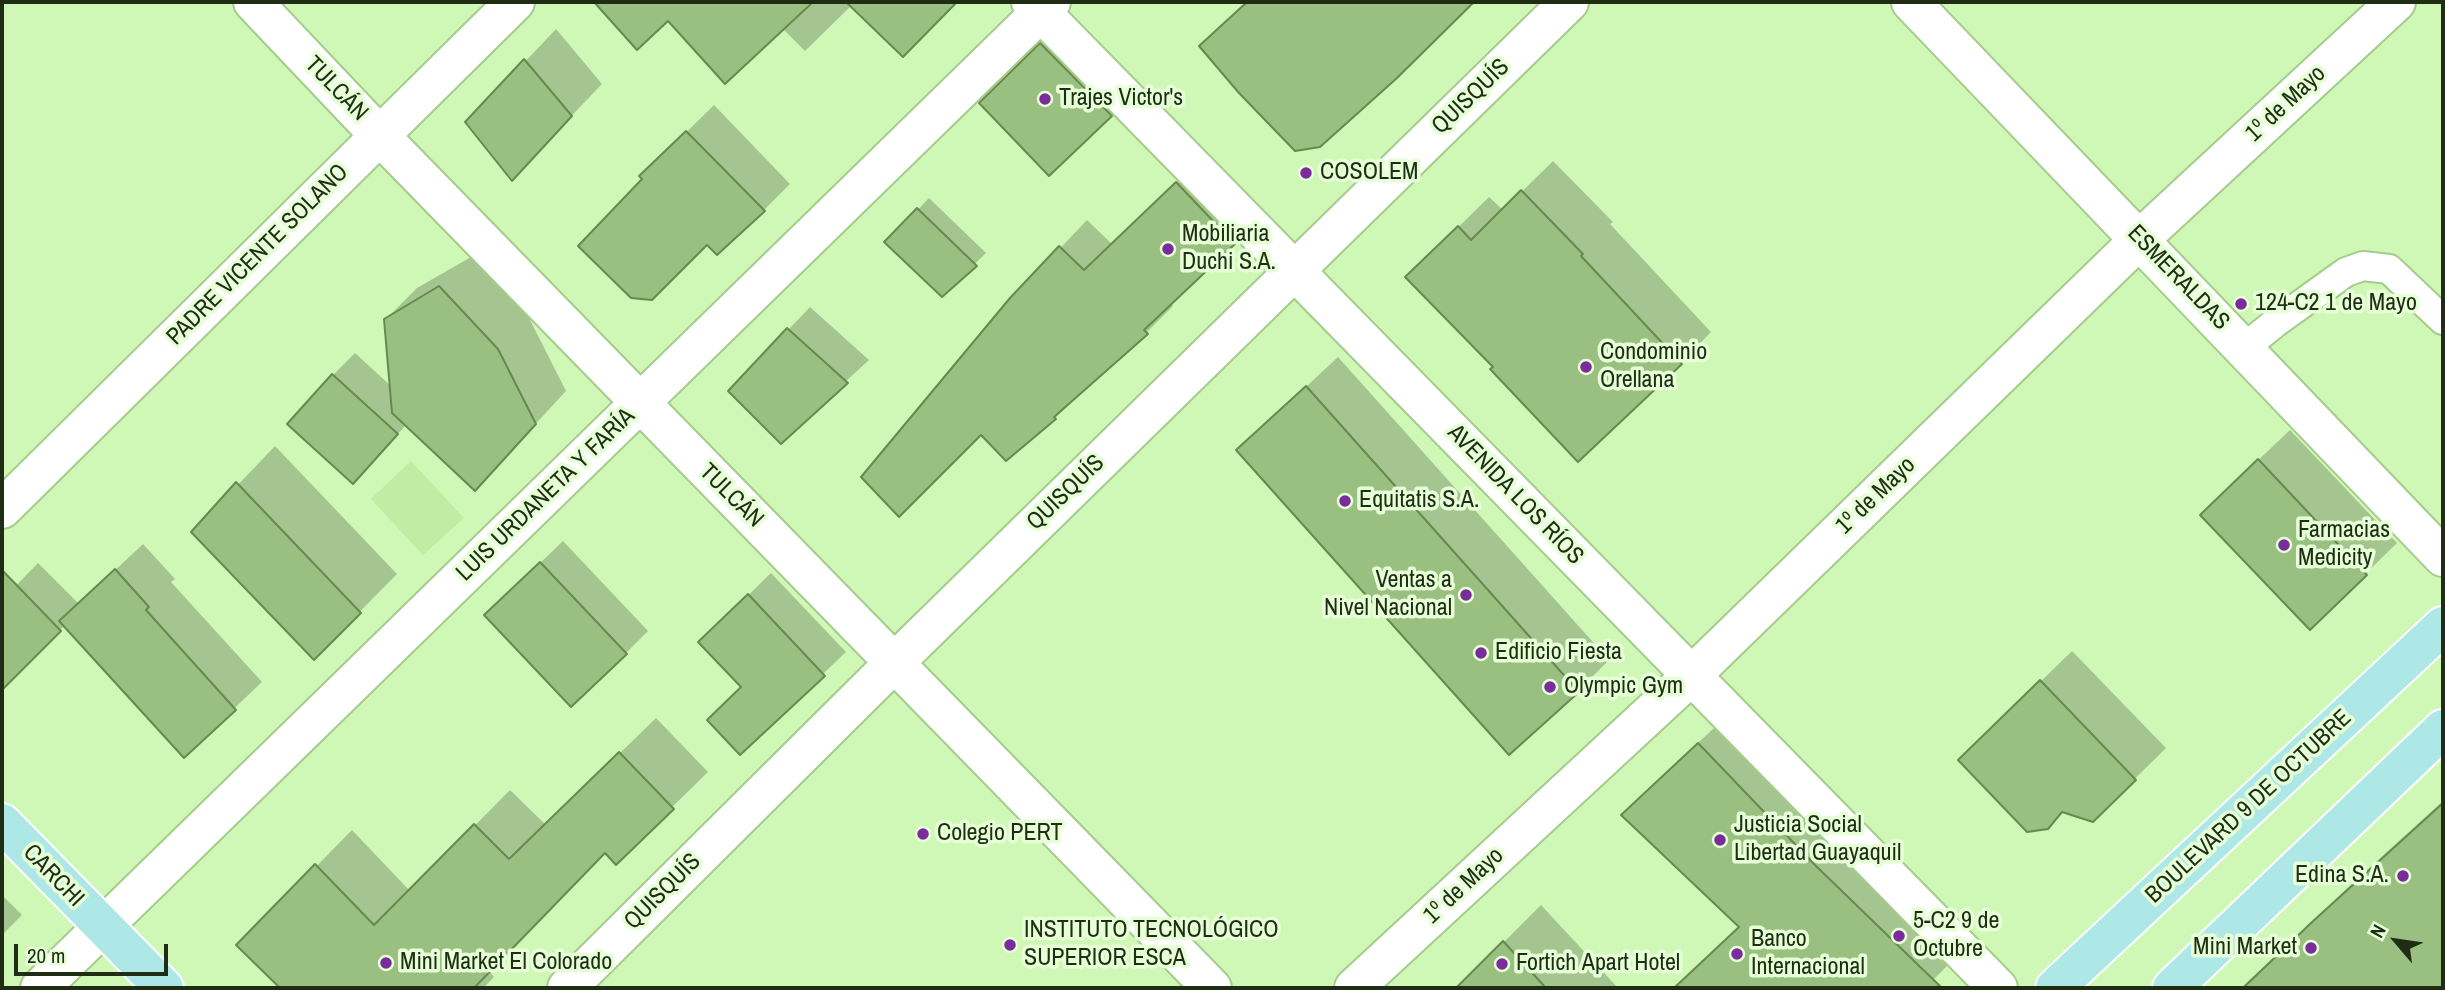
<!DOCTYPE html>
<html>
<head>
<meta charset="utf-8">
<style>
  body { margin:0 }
  #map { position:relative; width:2445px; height:990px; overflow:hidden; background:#cff7b5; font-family:"Archivo Narrow",sans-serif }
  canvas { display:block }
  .frame { position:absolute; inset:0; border:4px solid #1e2d14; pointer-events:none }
  .north { position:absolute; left:2361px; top:906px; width:70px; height:70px; -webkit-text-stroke:5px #e6ffd7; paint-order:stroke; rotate:299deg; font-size:19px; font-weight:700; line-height:28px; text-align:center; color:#1e2d14 }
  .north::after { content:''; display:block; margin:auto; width:24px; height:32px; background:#1e2d14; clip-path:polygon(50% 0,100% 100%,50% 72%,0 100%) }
  .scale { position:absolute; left:14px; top:944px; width:154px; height:32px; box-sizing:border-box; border:4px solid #1e2d14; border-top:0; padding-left:9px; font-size:21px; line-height:24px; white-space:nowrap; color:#1e2d14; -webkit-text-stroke:5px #e6ffd7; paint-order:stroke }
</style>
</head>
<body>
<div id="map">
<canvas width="2445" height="990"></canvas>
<div class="frame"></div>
<div class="north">N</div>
<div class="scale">20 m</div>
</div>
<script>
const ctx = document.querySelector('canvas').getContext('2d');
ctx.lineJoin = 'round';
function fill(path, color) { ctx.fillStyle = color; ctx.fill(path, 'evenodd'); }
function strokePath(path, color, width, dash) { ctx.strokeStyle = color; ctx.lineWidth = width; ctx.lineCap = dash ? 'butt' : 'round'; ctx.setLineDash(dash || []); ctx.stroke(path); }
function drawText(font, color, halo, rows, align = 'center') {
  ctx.font = font + ' "Archivo Narrow",sans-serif'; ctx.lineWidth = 7; ctx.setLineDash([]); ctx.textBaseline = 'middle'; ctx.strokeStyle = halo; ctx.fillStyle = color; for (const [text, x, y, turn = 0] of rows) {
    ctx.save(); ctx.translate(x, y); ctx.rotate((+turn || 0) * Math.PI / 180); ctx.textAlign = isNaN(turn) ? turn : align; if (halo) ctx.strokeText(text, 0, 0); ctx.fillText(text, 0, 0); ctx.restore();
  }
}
fill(new Path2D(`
  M 411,461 L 464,518 L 423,555 L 371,499 Z`), '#c0eca4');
fill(new Path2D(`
  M 629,2 L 955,2 L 903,55 L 852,5 L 805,51 L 782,28 L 668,18 L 612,19 Z
  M 1247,2 L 1472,2 L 1395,77 L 1202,46 Z
  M 1064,22 L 1133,92 L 1049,174 L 981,103 Z
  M 556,29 L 602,84 L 512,178 L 467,123 Z
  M 714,105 L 790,184 L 764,210 L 707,242 L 642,176 Z
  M 1204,157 L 1260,216 L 1170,303 L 1173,306 L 1147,332 L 1055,418 L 1006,459 L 1012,299 L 1087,220 L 1112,244 Z
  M 1553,161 L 1613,222 L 1610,224 L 1711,332 L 1681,363 L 1495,367 L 1438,247 L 1489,197 L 1503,210 Z
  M 929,198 L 986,253 L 942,295 L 887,242 Z
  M 471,257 L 529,318 L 566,391 L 505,457 L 407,424 L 375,459 L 333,375 L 355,353 L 392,387 L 386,319 L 417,288 Z
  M 810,307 L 869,360 L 781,441 L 730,391 Z
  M 1338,357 L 1609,660 L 1578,691 L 1238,450 Z
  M 2290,430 L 2397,543 L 2310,628 L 2233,484 Z
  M 275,446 L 397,574 L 314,658 L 193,532 Z
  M 563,541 L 648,631 L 626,653 L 509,593 Z
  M 143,544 L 175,579 L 171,582 L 262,682 L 184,756 L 65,625 L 2,688 L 2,600 L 38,563 L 79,604 Z
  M 771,573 L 846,652 L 740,753 L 743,687 L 723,620 Z
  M 2072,651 L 2166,748 L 2093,820 L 1991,730 Z
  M 1730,713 L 1964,949 L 1925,988 L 1691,988 L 1684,981 L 1741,926 L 1654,784 Z
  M 656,718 L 708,772 L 616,862 L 605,851 L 489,971 L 494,977 L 483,988 L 283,988 L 239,945 L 352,830 L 410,891 L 510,790 L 546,825 Z
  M 2443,801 L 2443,988 L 2241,988 L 2356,880 Z
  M 2,895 L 22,915 L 2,935 Z
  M 1541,905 L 1618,988 L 1459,988 L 1504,942 Z`), '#0003');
const building = new Path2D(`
  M 594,2 L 813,2 L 725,84 L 668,21 L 637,50 Z
  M 846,2 L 957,2 L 903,57 Z
  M 1247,2 L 1474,2 L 1397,78 L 1320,147 L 1295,151 L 1239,93 L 1199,46 Z
  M 1040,43 L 1112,116 L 1049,176 L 979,103 Z
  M 524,59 L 572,116 L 512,181 L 465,122 Z
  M 686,131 L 765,211 L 717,255 L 707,245 L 652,300 L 631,298 L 578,246 L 642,179 L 639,176 Z
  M 1176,182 L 1235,244 L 1144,330 L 1148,334 L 1054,417 L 1056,419 L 1006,461 L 981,435 L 899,517 L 861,477 L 1010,298 L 1059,246 L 1084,270 Z
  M 1521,190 L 1583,254 L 1581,256 L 1682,364 L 1578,462 L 1490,369 L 1493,367 L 1405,277 L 1458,226 L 1471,240 Z
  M 917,208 L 977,266 L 942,297 L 884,242 Z
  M 439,286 L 498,349 L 536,424 L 475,491 L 392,413 L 384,319 Z
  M 787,328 L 848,383 L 781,444 L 728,391 Z
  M 332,374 L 398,434 L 353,484 L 287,424 Z
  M 1306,386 L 1579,692 L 1509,755 L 1236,450 Z
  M 2258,459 L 2367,575 L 2310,630 L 2200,515 Z
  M 236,482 L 361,613 L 314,660 L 191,532 Z
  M 540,562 L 627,654 L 571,707 L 484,615 Z
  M 115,569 L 149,607 L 146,610 L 236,710 L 184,758 L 59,621 Z
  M 2,570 L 61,631 L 2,690 Z
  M 748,594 L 825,676 L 740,755 L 707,720 L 741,687 L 698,642 Z
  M 2040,680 L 2136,780 L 2093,822 L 2062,812 L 2048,829 L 2027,832 L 1958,760 Z
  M 1698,743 L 1816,866 L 1942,988 L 1674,988 L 1739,927 L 1621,815 Z
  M 619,752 L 674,809 L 616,865 L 605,853 L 474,988 L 280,988 L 236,945 L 315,864 L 374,925 L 474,824 L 509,859 Z
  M 2443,803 L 2443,988 L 2243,988 L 2311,923 Z
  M 1503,941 L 1546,988 L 1456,988 Z`);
fill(building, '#9ac081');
strokePath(building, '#668a4e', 2);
const service = new Path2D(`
  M 2244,348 L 2275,323 L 2346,272 L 2363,266 L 2389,269 L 2443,320`);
const minor = new Path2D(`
  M 253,2 L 379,135 L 1212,988
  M 2,509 L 515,2
  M 40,988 L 1051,2
  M 567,988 L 895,662 L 1569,2
  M 1354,988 L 1692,675 L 2140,239 L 2396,2`);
const secondary = new Path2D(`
  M 1031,2 L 1998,988
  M 1911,2 L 2443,557`);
const primary = new Path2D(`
  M 2,823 L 164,988
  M 2055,988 L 2443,626
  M 2172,988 L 2443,729`);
strokePath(service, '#a5cc8c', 32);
strokePath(minor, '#a5cc8c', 42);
strokePath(secondary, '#a5cc8c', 42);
strokePath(primary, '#fff', 42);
strokePath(service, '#fff', 28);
strokePath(minor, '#fff', 38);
strokePath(secondary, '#fff', 38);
strokePath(primary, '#aee8e6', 38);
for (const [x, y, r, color] of [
  [1045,99,7,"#7a2b9c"],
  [1306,173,7,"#7a2b9c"],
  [1168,249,7,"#7a2b9c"],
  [2241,304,7,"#7a2b9c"],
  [1586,367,7,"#7a2b9c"],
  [1345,501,7,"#7a2b9c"],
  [2284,545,7,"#7a2b9c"],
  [1466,595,7,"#7a2b9c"],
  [1481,653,7,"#7a2b9c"],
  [1550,687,7,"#7a2b9c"],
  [923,834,7,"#7a2b9c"],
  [1720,840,7,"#7a2b9c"],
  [2403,876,7,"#7a2b9c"],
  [1899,936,7,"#7a2b9c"],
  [1010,945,7,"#7a2b9c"],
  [2311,948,7,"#7a2b9c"],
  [1737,954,7,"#7a2b9c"],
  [386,963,7,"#7a2b9c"],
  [1502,964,7,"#7a2b9c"]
]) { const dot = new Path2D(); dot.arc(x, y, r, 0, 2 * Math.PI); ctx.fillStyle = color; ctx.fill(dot); strokePath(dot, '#e6ffd7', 2.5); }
drawText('24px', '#1e2d14', '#e6ffd7', [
  ["TULCÁN",336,89,46],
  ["QUISQUÍS",1471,97,-44],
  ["1º de Mayo",2286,104,-43],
  ["PADRE VICENTE SOLANO",258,255,-45],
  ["ESMERALDAS",2178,278,46],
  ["QUISQUÍS",1066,493,-44],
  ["LUIS URDANETA Y FARÍA",546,495,-44],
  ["AVENIDA LOS RÍOS",1515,495,46],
  ["TULCÁN",731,496,45],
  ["1º de Mayo",1876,496,-44],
  ["BOULEVARD 9 DE OCTUBRE",2249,807,-43],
  ["CARCHI",53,876,46],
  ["1º de Mayo",1464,886,-43],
  ["QUISQUÍS",663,892,-45]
]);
drawText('24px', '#1e2d14', '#e6ffd7', [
  ["Trajes Victor's",1059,99],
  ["COSOLEM",1320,173],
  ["Mobiliaria",1182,235],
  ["Duchi S.A.",1182,263],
  ["124-C2 1 de Mayo",2255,304],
  ["Condominio",1600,353],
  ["Orellana",1600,381],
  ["Equitatis S.A.",1359,501],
  ["Farmacias",2298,531],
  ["Medicity",2298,559],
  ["Ventas a",1452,581,"right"],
  ["Nivel Nacional",1452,609,"right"],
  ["Edificio Fiesta",1495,653],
  ["Olympic Gym",1564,687],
  ["Justicia Social",1734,826],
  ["Libertad Guayaquil",1734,854],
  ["Colegio PERT",937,834],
  ["Edina S.A.",2389,876,"right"],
  ["5-C2 9 de",1913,922],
  ["Octubre",1913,950],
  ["INSTITUTO TECNOLÓGICO",1024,931],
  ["SUPERIOR ESCA",1024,959],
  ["Banco",1751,940],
  ["Internacional",1751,968],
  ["Mini Market",2297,948,"right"],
  ["Mini Market El Colorado",400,963],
  ["Fortich Apart Hotel",1516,964]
], 'left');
</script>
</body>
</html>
